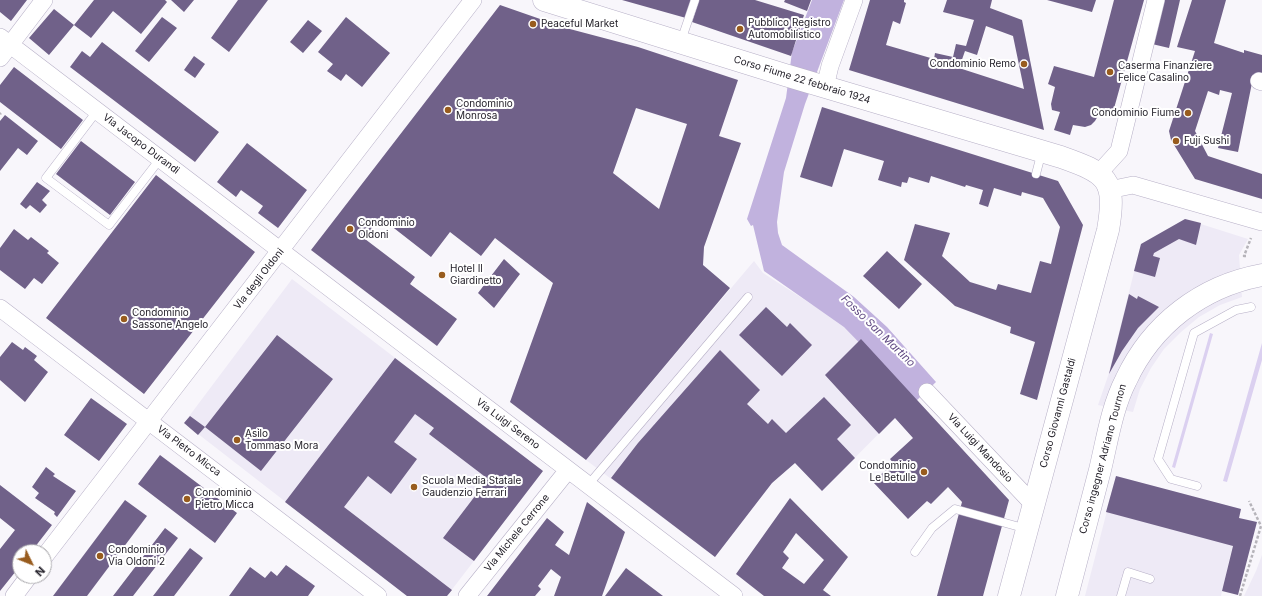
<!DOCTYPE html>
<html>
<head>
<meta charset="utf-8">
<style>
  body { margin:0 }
  #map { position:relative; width:1262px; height:596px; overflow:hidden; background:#f8f6fb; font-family:Inter,sans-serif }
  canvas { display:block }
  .north { position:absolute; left:12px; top:544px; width:40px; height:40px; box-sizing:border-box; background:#fff; border:1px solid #a7a6aa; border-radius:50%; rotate:133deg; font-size:11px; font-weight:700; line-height:16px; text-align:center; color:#24212a }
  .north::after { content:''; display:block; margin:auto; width:14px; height:18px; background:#985c1e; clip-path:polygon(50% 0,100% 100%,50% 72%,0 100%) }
</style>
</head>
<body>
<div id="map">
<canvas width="1262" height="596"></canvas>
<div class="north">N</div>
</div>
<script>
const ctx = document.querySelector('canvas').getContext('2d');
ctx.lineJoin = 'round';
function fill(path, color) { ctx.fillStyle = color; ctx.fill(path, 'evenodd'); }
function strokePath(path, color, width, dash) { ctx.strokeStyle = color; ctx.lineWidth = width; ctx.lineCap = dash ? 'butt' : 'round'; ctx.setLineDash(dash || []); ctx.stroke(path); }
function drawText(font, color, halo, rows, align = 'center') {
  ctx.font = font + ' Inter,sans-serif'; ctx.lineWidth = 4; ctx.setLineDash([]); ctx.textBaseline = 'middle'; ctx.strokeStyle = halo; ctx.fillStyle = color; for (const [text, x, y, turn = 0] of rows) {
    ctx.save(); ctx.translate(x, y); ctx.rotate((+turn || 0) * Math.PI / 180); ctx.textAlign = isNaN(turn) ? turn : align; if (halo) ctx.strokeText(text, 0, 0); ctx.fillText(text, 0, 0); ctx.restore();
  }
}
fill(new Path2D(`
  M 1185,219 L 1248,239 L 1239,255 L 1242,297 L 1220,305 L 1199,317 L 1181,332 L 1164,349 L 1151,368 L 1140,389 L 1133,412 L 1098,405 L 1108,376 L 1141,244 Z
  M 754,261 L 763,273 L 853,331 L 915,397 L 822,491 L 795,463 L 772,483 L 715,557 L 586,460 Z
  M 292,279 L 543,471 L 447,596 L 407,596 L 184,423 Z
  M 1116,476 L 1241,509 L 1221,596 L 1085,596 Z
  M 1262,555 L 1262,596 L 1244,596 L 1256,571 Z`), '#eeeaf6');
fill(new Path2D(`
  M 1210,333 L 1213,334 L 1175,468 L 1172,467 Z
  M 1262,343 L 1262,360 L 1227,482 L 1223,481 Z`), '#dbd0f0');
fill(new Path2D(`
  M 812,0 L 844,0 L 805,104 L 784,172 L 777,222 L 778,233 L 782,245 L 854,297 L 887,327 L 936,382 L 916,401 L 844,327 L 764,271 L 753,225 L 751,226 L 747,219 L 786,98 L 792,52 Z`), '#c1b2de');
fill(new Path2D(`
  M 0,0 L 27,0 L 11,21 L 0,12 Z
  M 94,0 L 165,0 L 167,2 L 141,34 L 113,11 L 91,38 L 74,25 Z
  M 171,0 L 194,0 L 184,12 Z
  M 238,0 L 268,0 L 229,52 L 211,38 Z
  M 622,0 L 691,0 L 686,18 Z
  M 699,0 L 755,0 L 804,15 L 791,56 L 692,22 Z
  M 785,0 L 811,0 L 807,11 L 784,2 Z
  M 870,0 L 904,0 L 904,2 L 906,3 L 900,24 L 893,21 L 886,45 L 934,59 L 935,53 L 953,57 L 956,44 L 966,46 L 974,20 L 943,12 L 947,0 L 992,0 L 990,8 L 1022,20 L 1044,130 L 849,70 ZM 986,26 L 1013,36 L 1024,89 L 959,68 L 965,51 L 977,55 Z
  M 1047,0 L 1096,0 L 1092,12 Z
  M 1114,0 L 1144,0 L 1113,112 L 1102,109 L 1095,121 L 1091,125 L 1085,127 L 1073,125 L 1070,135 L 1054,130 L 1060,112 L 1052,110 L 1051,104 L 1055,87 L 1048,84 L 1054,66 L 1094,77 Z
  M 1163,0 L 1180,0 L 1169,48 L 1152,44 Z
  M 1192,0 L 1226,0 L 1214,43 L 1244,53 L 1244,50 L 1262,55 L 1262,80 L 1253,78 L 1238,152 L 1218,148 L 1232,93 L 1220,90 L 1219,95 L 1208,91 L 1195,131 L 1208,156 L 1262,174 L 1262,199 L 1195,179 L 1171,140 L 1169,131 L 1195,51 L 1177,47 Z
  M 500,5 L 566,28 L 638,47 L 738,80 L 719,136 L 741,143 L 704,247 L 703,265 L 730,288 L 586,460 L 510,402 L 553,283 L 495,238 L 481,256 L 450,232 L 431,257 L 381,218 L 365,239 L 415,277 L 410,284 L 457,319 L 437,346 L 311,250 ZM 636,108 L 687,124 L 659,209 L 613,173 Z
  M 54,9 L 74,25 L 49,55 L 29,38 Z
  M 162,17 L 177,28 L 149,62 L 135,51 Z
  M 346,17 L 390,53 L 362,87 L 346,74 L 341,81 L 327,71 L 333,64 L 318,52 Z
  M 308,20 L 322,31 L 303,53 L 290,42 Z
  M 102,42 L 219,132 L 195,162 L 70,67 L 82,51 L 90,57 Z
  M 194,56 L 205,64 L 195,78 L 184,70 Z
  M 14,67 L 83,120 L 61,149 L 0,102 L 0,85 Z
  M 822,107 L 1058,181 L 1083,225 L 1037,400 L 1020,394 L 1035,342 L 1010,333 L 1011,327 L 955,306 L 904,260 L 915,224 L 950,233 L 942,256 L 970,282 L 996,290 L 998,284 L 1031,293 L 1040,261 L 1051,264 L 1060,227 L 1043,198 L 1022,192 L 1021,196 L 994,188 L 988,207 L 979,204 L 983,190 L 966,185 L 965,187 L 931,176 L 929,183 L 909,177 L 907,183 L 902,182 L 901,187 L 878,180 L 884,161 L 844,149 L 832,187 L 800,177 Z
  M 5,115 L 38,141 L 27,155 L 18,148 L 0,171 L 0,121 Z
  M 81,141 L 135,182 L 110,215 L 56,174 Z
  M 247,143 L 307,190 L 278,228 L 258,213 L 263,206 L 241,190 L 236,197 L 217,182 Z
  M 156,175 L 255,252 L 144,394 L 46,318 Z
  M 37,182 L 50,191 L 42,200 L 47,205 L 40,213 L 30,205 L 26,209 L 20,204 Z
  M 1185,219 L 1201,223 L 1196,245 L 1179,239 L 1154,253 L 1153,256 L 1160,258 L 1155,277 L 1134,271 L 1141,244 Z
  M 14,229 L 28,240 L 31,237 L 49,251 L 47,253 L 59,263 L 42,284 L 34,278 L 25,289 L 0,270 L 0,248 Z
  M 887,251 L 922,284 L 899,309 L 863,276 Z
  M 504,259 L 520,274 L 494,308 L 478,293 Z
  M 1129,294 L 1137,299 L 1138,296 L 1159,307 L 1138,328 L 1122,351 L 1109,374 Z
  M 766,307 L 787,327 L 790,323 L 812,345 L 782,376 L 739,335 Z
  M 277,335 L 333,379 L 261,471 L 205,427 Z
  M 861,339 L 1009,500 L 983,596 L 937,596 L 962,502 L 948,487 L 931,504 L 927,501 L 908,519 L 873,482 L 893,463 L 890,459 L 913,438 L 895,418 L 879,434 L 825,375 Z
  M 12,342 L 23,350 L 25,347 L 37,356 L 34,360 L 48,372 L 25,402 L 0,380 L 0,357 Z
  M 720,350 L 760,390 L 747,404 L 768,424 L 772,419 L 786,433 L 824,397 L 851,425 L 837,439 L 855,458 L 822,491 L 795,463 L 772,483 L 715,557 L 611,478 L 638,443 Z
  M 395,358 L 543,471 L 474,561 L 443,538 L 488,479 L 429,434 L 434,428 L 415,414 L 394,442 L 417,459 L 391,494 L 368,476 L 344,507 L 452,590 L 447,596 L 407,596 L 285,502 Z
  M 91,398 L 127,424 L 99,461 L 64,435 Z
  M 190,416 L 205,427 L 198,435 L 184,423 Z
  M 160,455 L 237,513 L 215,543 L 138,484 Z
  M 46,467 L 55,474 L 53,476 L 76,491 L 57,517 L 54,514 L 55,512 L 35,498 L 39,493 L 32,487 Z
  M 1116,476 L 1241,509 L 1239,518 L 1257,522 L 1238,595 L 1222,591 L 1233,546 L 1106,512 Z
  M 0,485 L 52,525 L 31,552 L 20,552 L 20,566 L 0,591 L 0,549 L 15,530 L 0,518 Z
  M 790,498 L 848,557 L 823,590 L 831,596 L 764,596 L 736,574 ZM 796,533 L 824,560 L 804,584 L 782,568 L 789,558 L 783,552 Z
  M 125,500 L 147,516 L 87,596 L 53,596 Z
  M 587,502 L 625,532 L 602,596 L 554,596 L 561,577 L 551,569 L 538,586 L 541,589 L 535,596 L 487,596 L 547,518 L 564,532 L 555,545 L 569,555 Z
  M 165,528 L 178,538 L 133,596 L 113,596 Z
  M 190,548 L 203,558 L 174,596 L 153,596 Z
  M 286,565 L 315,586 L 308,596 L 229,596 L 250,567 L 265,578 L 271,571 L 277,576 Z
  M 626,568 L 663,596 L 605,596 Z`), '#706189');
const lane = new Path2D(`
  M 681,41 L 695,0
  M 97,111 L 46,178 L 109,225 L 160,159
  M 1036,174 L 1042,151
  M 588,485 L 748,297
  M 1197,486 L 1171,479 L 1158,459 L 1194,333 L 1236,310 L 1251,307
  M 915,552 L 932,528 L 955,509 L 1027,529
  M 1121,596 L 1128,572 L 1150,579`);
const street = new Path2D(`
  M 0,37 L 734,596
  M 0,58 L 44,0
  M 1259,81 L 1262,82
  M 825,87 L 830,66 L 854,0
  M 1099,173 L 1119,151 L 1156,0
  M 1109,190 L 1133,185 L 1262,222
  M 0,308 L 378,596
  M 927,392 L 1034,505
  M 44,557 L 473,0
  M 14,596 L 29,576
  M 467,596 L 568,470`);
const secondary = new Path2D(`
  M 544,0 L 785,75 L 1061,157 C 1106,173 1117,178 1108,230 L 1009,596
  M 1067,596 C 1078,554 1089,512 1100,470 C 1107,441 1112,407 1126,380 C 1152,324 1202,286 1262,275`);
strokePath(lane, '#b7b0c7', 9);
strokePath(street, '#b7b0c7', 18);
strokePath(secondary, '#b7b0c7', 23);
strokePath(new Path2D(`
  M 0,114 L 1,113
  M 1246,256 L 1244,256 L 1251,238
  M 1240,596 L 1261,526 L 1249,501`), '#b6b4ba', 2.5, [3, 2]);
strokePath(lane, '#fff', 8);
strokePath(street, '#fff', 17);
strokePath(secondary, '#fff', 22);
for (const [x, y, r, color] of [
  [533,24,4,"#985c1e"],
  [740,29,4,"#985c1e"],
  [1024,64,4,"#985c1e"],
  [1110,72,4,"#985c1e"],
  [448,110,4,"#985c1e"],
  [1188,113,4,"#985c1e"],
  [1176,141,4,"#985c1e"],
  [350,229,4,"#985c1e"],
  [442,275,4,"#985c1e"],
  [124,319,4,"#985c1e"],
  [237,440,4,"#985c1e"],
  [924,472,4,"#985c1e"],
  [414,487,4,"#985c1e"],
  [187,499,4,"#985c1e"],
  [100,556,4,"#985c1e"]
]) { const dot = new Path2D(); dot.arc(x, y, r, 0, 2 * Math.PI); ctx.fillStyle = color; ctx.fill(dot); strokePath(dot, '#fff', 1.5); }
drawText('10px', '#24212a', '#fff', [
  ["Pubblico Registro",748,23],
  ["Automobilistico",748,35],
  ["Peaceful Market",541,24],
  ["Condominio Remo",1016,64,"right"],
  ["Caserma Finanziere",1118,66],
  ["Felice Casalino",1118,78],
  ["Condominio",456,104],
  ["Monrosa",456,116],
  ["Condominio Fiume",1180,113,"right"],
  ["Fuji Sushi",1184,141],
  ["Condominio",358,223],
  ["Oldoni",358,235],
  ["Hotel Il",450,269],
  ["Giardinetto",450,281],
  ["Condominio",132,313],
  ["Sassone Angelo",132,325],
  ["Asilo",245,434],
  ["Tommaso Mora",245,446],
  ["Condominio",916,466,"right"],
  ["Le Betulle",916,478,"right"],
  ["Scuola Media Statale",422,481],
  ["Gaudenzio Ferrari",422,493],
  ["Condominio",195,493],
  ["Pietro Micca",195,505],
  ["Condominio",108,550],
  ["Via Oldoni 2",108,562]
], 'left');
drawText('10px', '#24212a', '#fff', [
  ["Corso Fiume 22 febbraio 1924",802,80,17],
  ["Via Jacopo Durandi",141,144,37],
  ["Via degli Oldoni",259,279,-52],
  ["Corso Giovanni Gastaldi",1058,413,-75],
  ["Via Luigi Sereno",508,424,37],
  ["Via Luigi Mandosio",980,448,47],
  ["Via Pietro Micca",189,451,37],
  ["Corso ingegner Adriano Tournon",1103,459,-75],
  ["Via Michele Cerrone",517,533,-51]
]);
drawText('italic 11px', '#5f4882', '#fff', [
  ["Fosso San Martino",878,331,44]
]);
</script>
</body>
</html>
